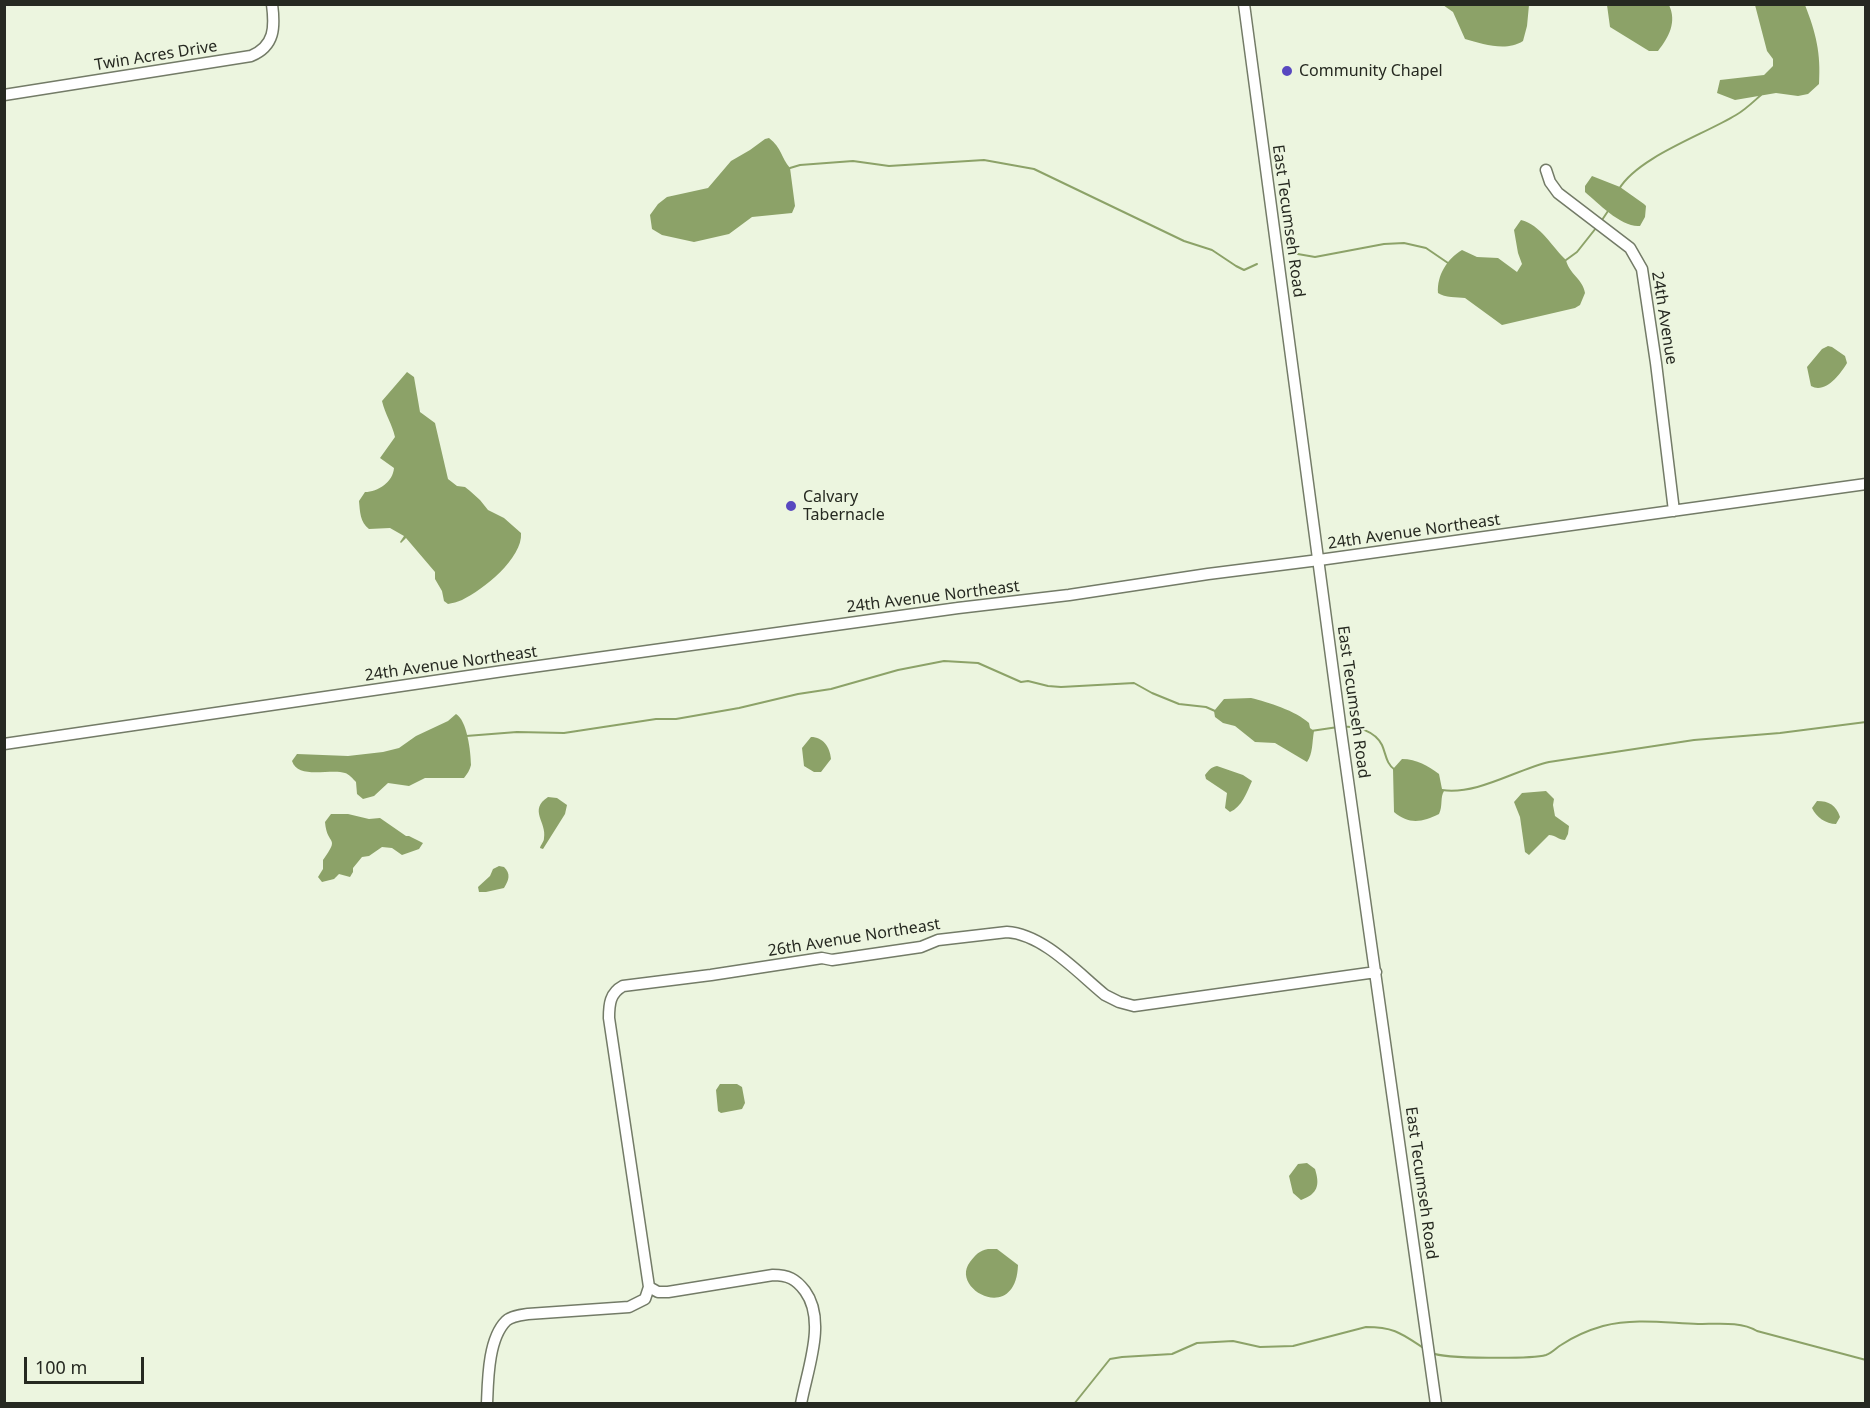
<!DOCTYPE html>
<html>
<head>
<meta charset="utf-8">
<style>
  body { margin:0 }
  #map { position:relative; width:1870px; height:1408px; overflow:hidden; background:#ecf5df; font-family:"Noto Sans",sans-serif }
  canvas { display:block }
  .frame { position:absolute; inset:0; border:6px solid #262921; pointer-events:none }
  .scale { position:absolute; left:24px; top:1357px; width:120px; height:27px; box-sizing:border-box; border:3px solid #262921; border-top:0; padding-left:8px; font-size:18px; line-height:21px; white-space:nowrap; color:#262921; -webkit-text-stroke:4px #ecf5df; paint-order:stroke }
</style>
</head>
<body>
<div id="map">
<canvas width="1870" height="1408"></canvas>
<div class="frame"></div>
<div class="scale">100 m</div>
</div>
<script>
const ctx = document.querySelector('canvas').getContext('2d');
ctx.lineJoin = 'round';
function fill(path, color) { ctx.fillStyle = color; ctx.fill(path, 'evenodd'); }
function strokePath(path, color, width, dash) { ctx.strokeStyle = color; ctx.lineWidth = width; ctx.lineCap = dash ? 'butt' : 'round'; ctx.setLineDash(dash || []); ctx.stroke(path); }
function drawText(font, color, halo, rows, align = 'center') {
  ctx.font = font + ' "Noto Sans",sans-serif'; ctx.lineWidth = 4.5; ctx.setLineDash([]); ctx.textBaseline = 'middle'; ctx.strokeStyle = halo; ctx.fillStyle = color; for (const [text, x, y, turn = 0] of rows) {
    ctx.save(); ctx.translate(x, y); ctx.rotate((+turn || 0) * Math.PI / 180); ctx.textAlign = isNaN(turn) ? turn : align; if (halo) ctx.strokeText(text, 0, 0); ctx.fillText(text, 0, 0); ctx.restore();
  }
}
fill(new Path2D(`
  M 1443,5 L 1529,5 L 1527,26 L 1523,41 C 1506,52 1483,44 1465,39 L 1453,12 Z
  M 1607,5 L 1669,5 C 1677,22 1669,37 1658,51 L 1649,51 L 1610,27 Z
  M 1755,5 L 1805,5 C 1816,33 1821,53 1819,84 L 1808,94 L 1798,96 L 1776,93 L 1735,100 L 1717,93 L 1720,80 L 1764,75 L 1773,66 L 1773,59 L 1767,51 Z
  M 769,138 C 782,148 781,158 790,168 L 795,206 L 792,213 L 752,217 L 729,234 L 694,242 L 662,235 L 652,229 L 650,215 L 658,204 L 667,197 L 708,188 L 731,161 L 750,150 L 765,139 Z
  M 1592,176 L 1620,187 L 1644,204 L 1646,206 L 1645,217 L 1640,226 C 1622,228 1598,203 1585,192 L 1585,186 Z
  M 1521,220 C 1540,224 1553,248 1566,260 C 1569,274 1583,279 1585,293 L 1580,305 L 1575,308 L 1502,325 L 1465,298 C 1457,297 1445,298 1438,293 C 1437,275 1447,259 1462,250 L 1477,257 L 1498,258 L 1517,272 L 1522,264 L 1518,253 L 1514,230 Z
  M 1828,346 L 1832,347 L 1845,356 L 1847,363 C 1840,375 1825,394 1811,386 L 1807,367 L 1822,349 Z
  M 407,372 L 414,377 L 420,412 L 435,423 L 448,479 L 457,486 L 465,487 L 470,491 L 480,500 L 488,510 L 504,518 L 521,533 C 523,558 483,590 462,600 C 458,602 452,603 448,604 L 444,601 L 442,591 L 435,579 L 435,572 L 406,538 L 401,543 L 400,542 L 404,536 L 390,528 L 369,529 C 360,522 360,512 359,501 L 365,492 C 378,492 393,482 394,468 L 380,458 L 395,437 C 392,424 385,414 382,401 Z
  M 1251,698 C 1268,702 1296,711 1309,723 L 1310,728 L 1314,731 C 1312,742 1313,754 1307,762 L 1275,743 L 1255,742 L 1235,726 L 1223,723 L 1215,717 L 1214,711 L 1224,699 Z
  M 456,714 C 467,720 471,752 471,765 C 470,770 467,774 464,778 L 425,778 L 409,786 L 388,783 L 374,796 L 363,799 L 357,794 L 356,782 C 353,779 349,774 345,773 C 331,768 298,780 292,761 L 297,754 L 348,756 L 383,752 L 399,748 L 416,736 L 448,721 Z
  M 811,737 C 823,737 830,747 831,759 L 821,772 L 814,772 L 804,766 L 802,748 Z
  M 1402,759 C 1417,759 1428,766 1439,774 L 1442,789 L 1444,791 C 1440,797 1443,806 1439,814 C 1423,822 1409,825 1394,812 L 1393,769 Z
  M 1217,766 L 1243,775 L 1252,781 C 1247,792 1242,807 1230,812 L 1225,808 L 1227,793 L 1206,779 L 1205,775 C 1209,770 1211,767 1217,766 Z
  M 1546,791 L 1554,799 L 1553,805 L 1555,816 L 1569,826 L 1568,834 L 1565,840 C 1559,840 1555,835 1549,835 L 1529,855 L 1525,852 L 1520,817 L 1514,802 L 1522,793 Z
  M 548,797 L 557,798 L 567,805 L 565,814 L 543,849 L 540,848 C 541,844 544,842 544,838 C 547,822 528,810 548,797 Z
  M 1817,801 C 1829,801 1836,805 1840,817 L 1836,824 C 1826,824 1816,817 1812,808 Z
  M 331,814 L 348,814 L 369,819 L 380,818 L 406,836 L 409,836 L 423,843 L 419,849 L 402,855 L 392,848 L 382,847 L 369,856 L 362,857 L 353,868 L 353,872 L 350,877 L 339,874 L 334,879 L 322,882 L 318,877 L 323,869 L 323,860 C 341,835 327,847 325,822 Z
  M 499,866 L 504,867 C 511,874 509,880 504,888 L 486,892 L 479,892 L 478,887 L 490,876 L 493,869 Z
  M 720,1084 L 737,1084 L 742,1087 L 745,1103 L 742,1109 L 721,1113 L 718,1111 L 716,1090 Z
  M 1307,1163 L 1315,1169 C 1320,1185 1318,1194 1301,1200 L 1293,1193 L 1289,1176 L 1298,1164 Z
  M 988,1249 L 997,1249 L 1018,1265 C 1016,1325 949,1289 970,1262 C 976,1254 979,1251 988,1249 Z`), '#8ca268');
strokePath(new Path2D(`
  M 790,168 L 800,165 L 853,161 L 889,166 L 984,160 L 1034,169 L 1184,241 L 1212,250 L 1236,266 L 1244,270 L 1257,264
  M 1619,189 C 1638,157 1703,135 1736,115 C 1745,110 1753,102 1761,95
  M 1602,220 L 1608,211
  M 1292,253 L 1315,257 L 1384,244 L 1404,243 L 1426,248 L 1448,263
  M 1566,260 L 1577,252 L 1596,228
  M 1344,727 C 1357,726 1375,731 1382,745 C 1386,754 1386,764 1395,770
  M 1311,731 L 1338,727
  M 466,736 L 517,732 L 564,733 L 656,719 L 676,719 L 739,708 L 798,694 L 831,689 L 898,670 L 944,661 L 978,663 L 1021,682 L 1028,681 L 1048,686 L 1061,687 L 1134,683 L 1152,693 L 1179,704 L 1206,707 L 1215,711
  M 1442,790 C 1478,795 1515,770 1549,762 L 1694,740 L 1780,733 L 1866,722
  M 1432,1353 C 1444,1359 1532,1359 1546,1355 C 1552,1353 1556,1348 1561,1345 C 1573,1337 1589,1330 1603,1326 C 1635,1318 1666,1323 1698,1324 C 1717,1324 1741,1321 1757,1331 L 1866,1360
  M 1074,1404 L 1110,1359 L 1122,1357 L 1172,1354 L 1197,1343 L 1233,1341 L 1260,1347 L 1293,1346 L 1366,1327 C 1395,1327 1402,1334 1425,1349`), '#8ca268', 2);
const minor = new Path2D(`
  M 1244,4 L 1341,731 L 1436,1404
  M 4,95 L 251,56 C 275,46 275,27 272,4
  M 1546,170 L 1550,182 L 1558,193 L 1630,248 L 1642,269 L 1656,363 L 1674,511
  M 4,744 L 503,671 L 958,608 L 1069,595 L 1208,574 L 1319,560 L 1866,484
  M 649,1287 L 609,1018 C 609,1004 610,993 623,986 L 711,975 L 822,958 L 832,960 L 921,947 L 938,940 L 1007,932 C 1043,934 1078,973 1105,995 L 1119,1002 L 1134,1006 L 1376,972
  M 487,1404 C 488,1380 488,1339 506,1321 C 511,1316 521,1315 528,1314 L 629,1307 L 645,1299 L 649,1287 L 658,1292 L 668,1292 L 773,1275 C 788,1275 796,1279 805,1291 C 827,1321 807,1370 801,1404`);
strokePath(minor, '#737b67', 13);
strokePath(minor, '#fff', 10);
for (const [x, y, r, color] of [
  [1287,71,6,"#5848c0"],
  [791,506,6,"#5848c0"]
]) { const dot = new Path2D(); dot.arc(x, y, r, 0, 2 * Math.PI); ctx.fillStyle = color; ctx.fill(dot); strokePath(dot, '#ecf5df', 2); }
drawText('16px', '#262921', '#ecf5df', [
  ["Twin Acres Drive",156,56,-9],
  ["East Tecumseh Road",1288,221,82],
  ["24th Avenue",1664,318,81],
  ["24th Avenue Northeast",1414,532,-8],
  ["24th Avenue Northeast",933,597,-7],
  ["24th Avenue Northeast",451,664,-8],
  ["East Tecumseh Road",1353,702,82],
  ["26th Avenue Northeast",854,938,-9],
  ["East Tecumseh Road",1421,1183,82]
]);
drawText('16px', '#262921', '#ecf5df', [
  ["Community Chapel",1299,71],
  ["Calvary",803,497],
  ["Tabernacle",803,515]
], 'left');
</script>
</body>
</html>
